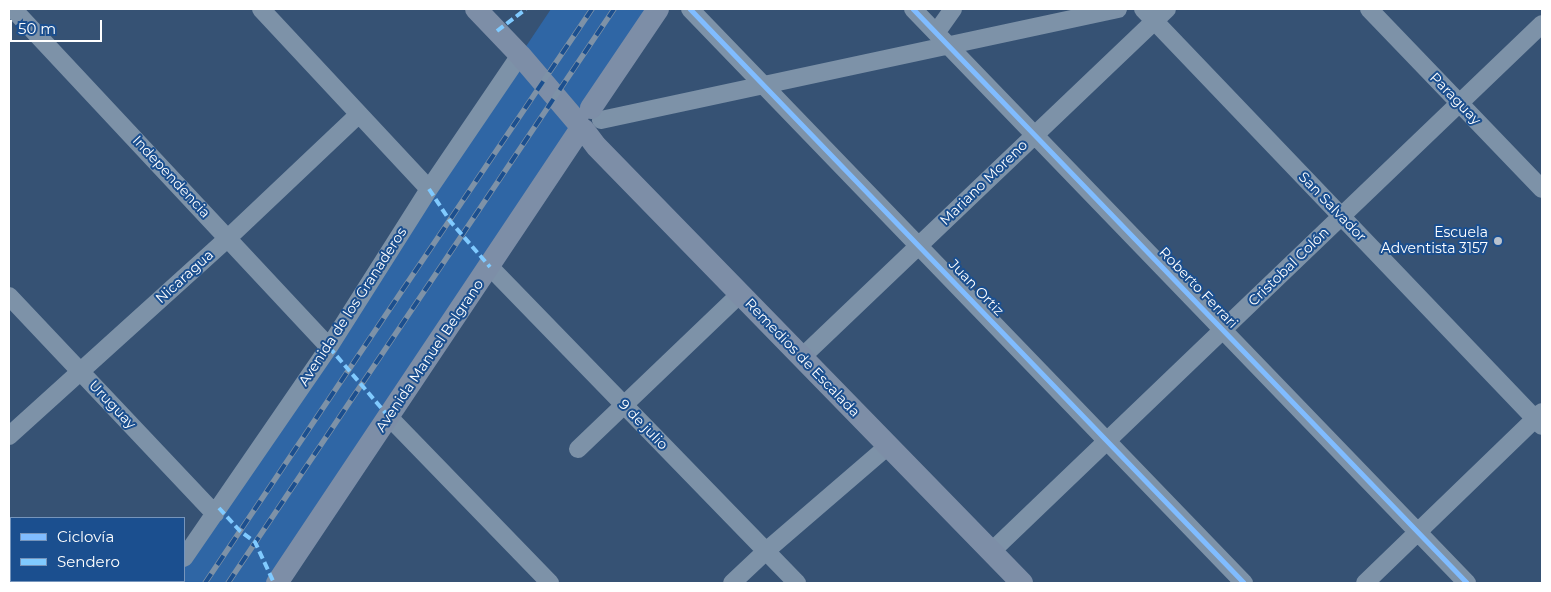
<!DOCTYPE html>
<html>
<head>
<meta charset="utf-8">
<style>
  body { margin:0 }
  #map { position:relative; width:1551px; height:592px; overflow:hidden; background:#365274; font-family:Montserrat,sans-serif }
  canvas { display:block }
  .frame { position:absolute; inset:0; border:10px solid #fff; pointer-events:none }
  .legend { position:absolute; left:10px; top:517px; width:175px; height:65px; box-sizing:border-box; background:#1b4f8f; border:1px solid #7695bc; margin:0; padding:6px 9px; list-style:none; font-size:15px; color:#fff }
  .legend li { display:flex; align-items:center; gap:10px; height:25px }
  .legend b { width:25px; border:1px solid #7695bc }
  .scale { position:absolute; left:10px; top:20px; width:92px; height:22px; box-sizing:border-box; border:2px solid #fff; border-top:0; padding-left:6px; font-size:15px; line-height:18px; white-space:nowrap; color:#fff; -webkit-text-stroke:4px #1b4f8f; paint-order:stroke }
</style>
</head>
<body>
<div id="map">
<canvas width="1551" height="592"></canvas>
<div class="frame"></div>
<ul class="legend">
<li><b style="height:6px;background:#80bcff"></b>Ciclovía</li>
<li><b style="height:6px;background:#80caff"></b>Sendero</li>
</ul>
<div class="scale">50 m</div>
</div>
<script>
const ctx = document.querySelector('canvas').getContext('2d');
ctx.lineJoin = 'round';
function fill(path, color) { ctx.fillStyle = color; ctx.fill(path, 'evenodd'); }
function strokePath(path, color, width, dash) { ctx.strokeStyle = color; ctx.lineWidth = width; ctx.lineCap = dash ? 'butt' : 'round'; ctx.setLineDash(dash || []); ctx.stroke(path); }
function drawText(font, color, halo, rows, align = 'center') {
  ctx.font = font + ' Montserrat,sans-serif'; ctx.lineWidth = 4; ctx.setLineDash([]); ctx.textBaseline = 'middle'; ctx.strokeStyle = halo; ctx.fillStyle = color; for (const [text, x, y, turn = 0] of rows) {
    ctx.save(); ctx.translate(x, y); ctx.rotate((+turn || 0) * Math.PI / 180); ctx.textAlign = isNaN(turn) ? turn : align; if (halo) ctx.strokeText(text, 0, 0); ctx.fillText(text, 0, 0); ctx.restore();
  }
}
fill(new Path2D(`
  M 551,9 L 658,9 L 277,583 L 166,583 L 168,581 L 184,581 L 184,558 Z`), '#2f66a5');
strokePath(new Path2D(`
  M 13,9 L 329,347
  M 261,9 L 429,189
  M 690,9 L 1244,583
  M 913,9 L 1467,583
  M 1143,9 L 1542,426
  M 1369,9 L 1542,189
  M 936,33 L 953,9
  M 601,120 L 1118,9
  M 490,267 L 797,583
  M 9,296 L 215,514
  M 802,357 L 1167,9
  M 389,417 L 550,583
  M 9,436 L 228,238 L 358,115
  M 578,449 L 740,294
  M 992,551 L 1542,24
  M 184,558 L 329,347 L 429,189 L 520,55
  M 166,583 L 168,581
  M 732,583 L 766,551 L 888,446
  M 1365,583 L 1542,412`), '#7d92a8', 18);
strokePath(new Path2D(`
  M 476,9 L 520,55 L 578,123
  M 591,108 L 658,9
  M 584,130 L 596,146 L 1022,583
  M 277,583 L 581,128`), '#7d8ea7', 22);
const rail = new Path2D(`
  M 205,583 L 592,9
  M 228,583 L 614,9`);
strokePath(rail, '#7e92a7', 5.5);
strokePath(rail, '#1b4f8f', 4, [11]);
strokePath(new Path2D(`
  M 497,31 L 526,9
  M 429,189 L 450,221 L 490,267
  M 329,347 L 389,417
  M 219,508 L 240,531 L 255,542 L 274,583`), '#80caff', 4, [8, 4]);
strokePath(new Path2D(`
  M 690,9 L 1244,583
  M 913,9 L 1467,583`), '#80bcff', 5);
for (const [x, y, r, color] of [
  [1498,241,5,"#b9c2ce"]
]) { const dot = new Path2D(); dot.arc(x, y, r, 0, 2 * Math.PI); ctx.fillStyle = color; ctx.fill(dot); strokePath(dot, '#1b4f8f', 2); }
drawText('14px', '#fff', '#1b4f8f', [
  ["Paraguay",1455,99,46],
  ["Independencia",171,177,47],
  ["Mariano Moreno",984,183,-44],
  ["San Salvador",1332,207,46],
  ["Cristobal Colón",1289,267,-44],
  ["Nicaragua",185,277,-42],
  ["Juan Ortiz",976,288,46],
  ["Roberto Ferrari",1198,288,46],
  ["Avenida de los Granaderos",353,307,-57],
  ["Avenida Manuel Belgrano",430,356,-56],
  ["Remedios de Escalada",802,358,46],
  ["Uruguay",112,405,46],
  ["9 de julio",643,425,46]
]);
drawText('14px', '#fff', '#1b4f8f', [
  ["Escuela",1488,233],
  ["Adventista 3157",1488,249]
], 'right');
</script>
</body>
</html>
